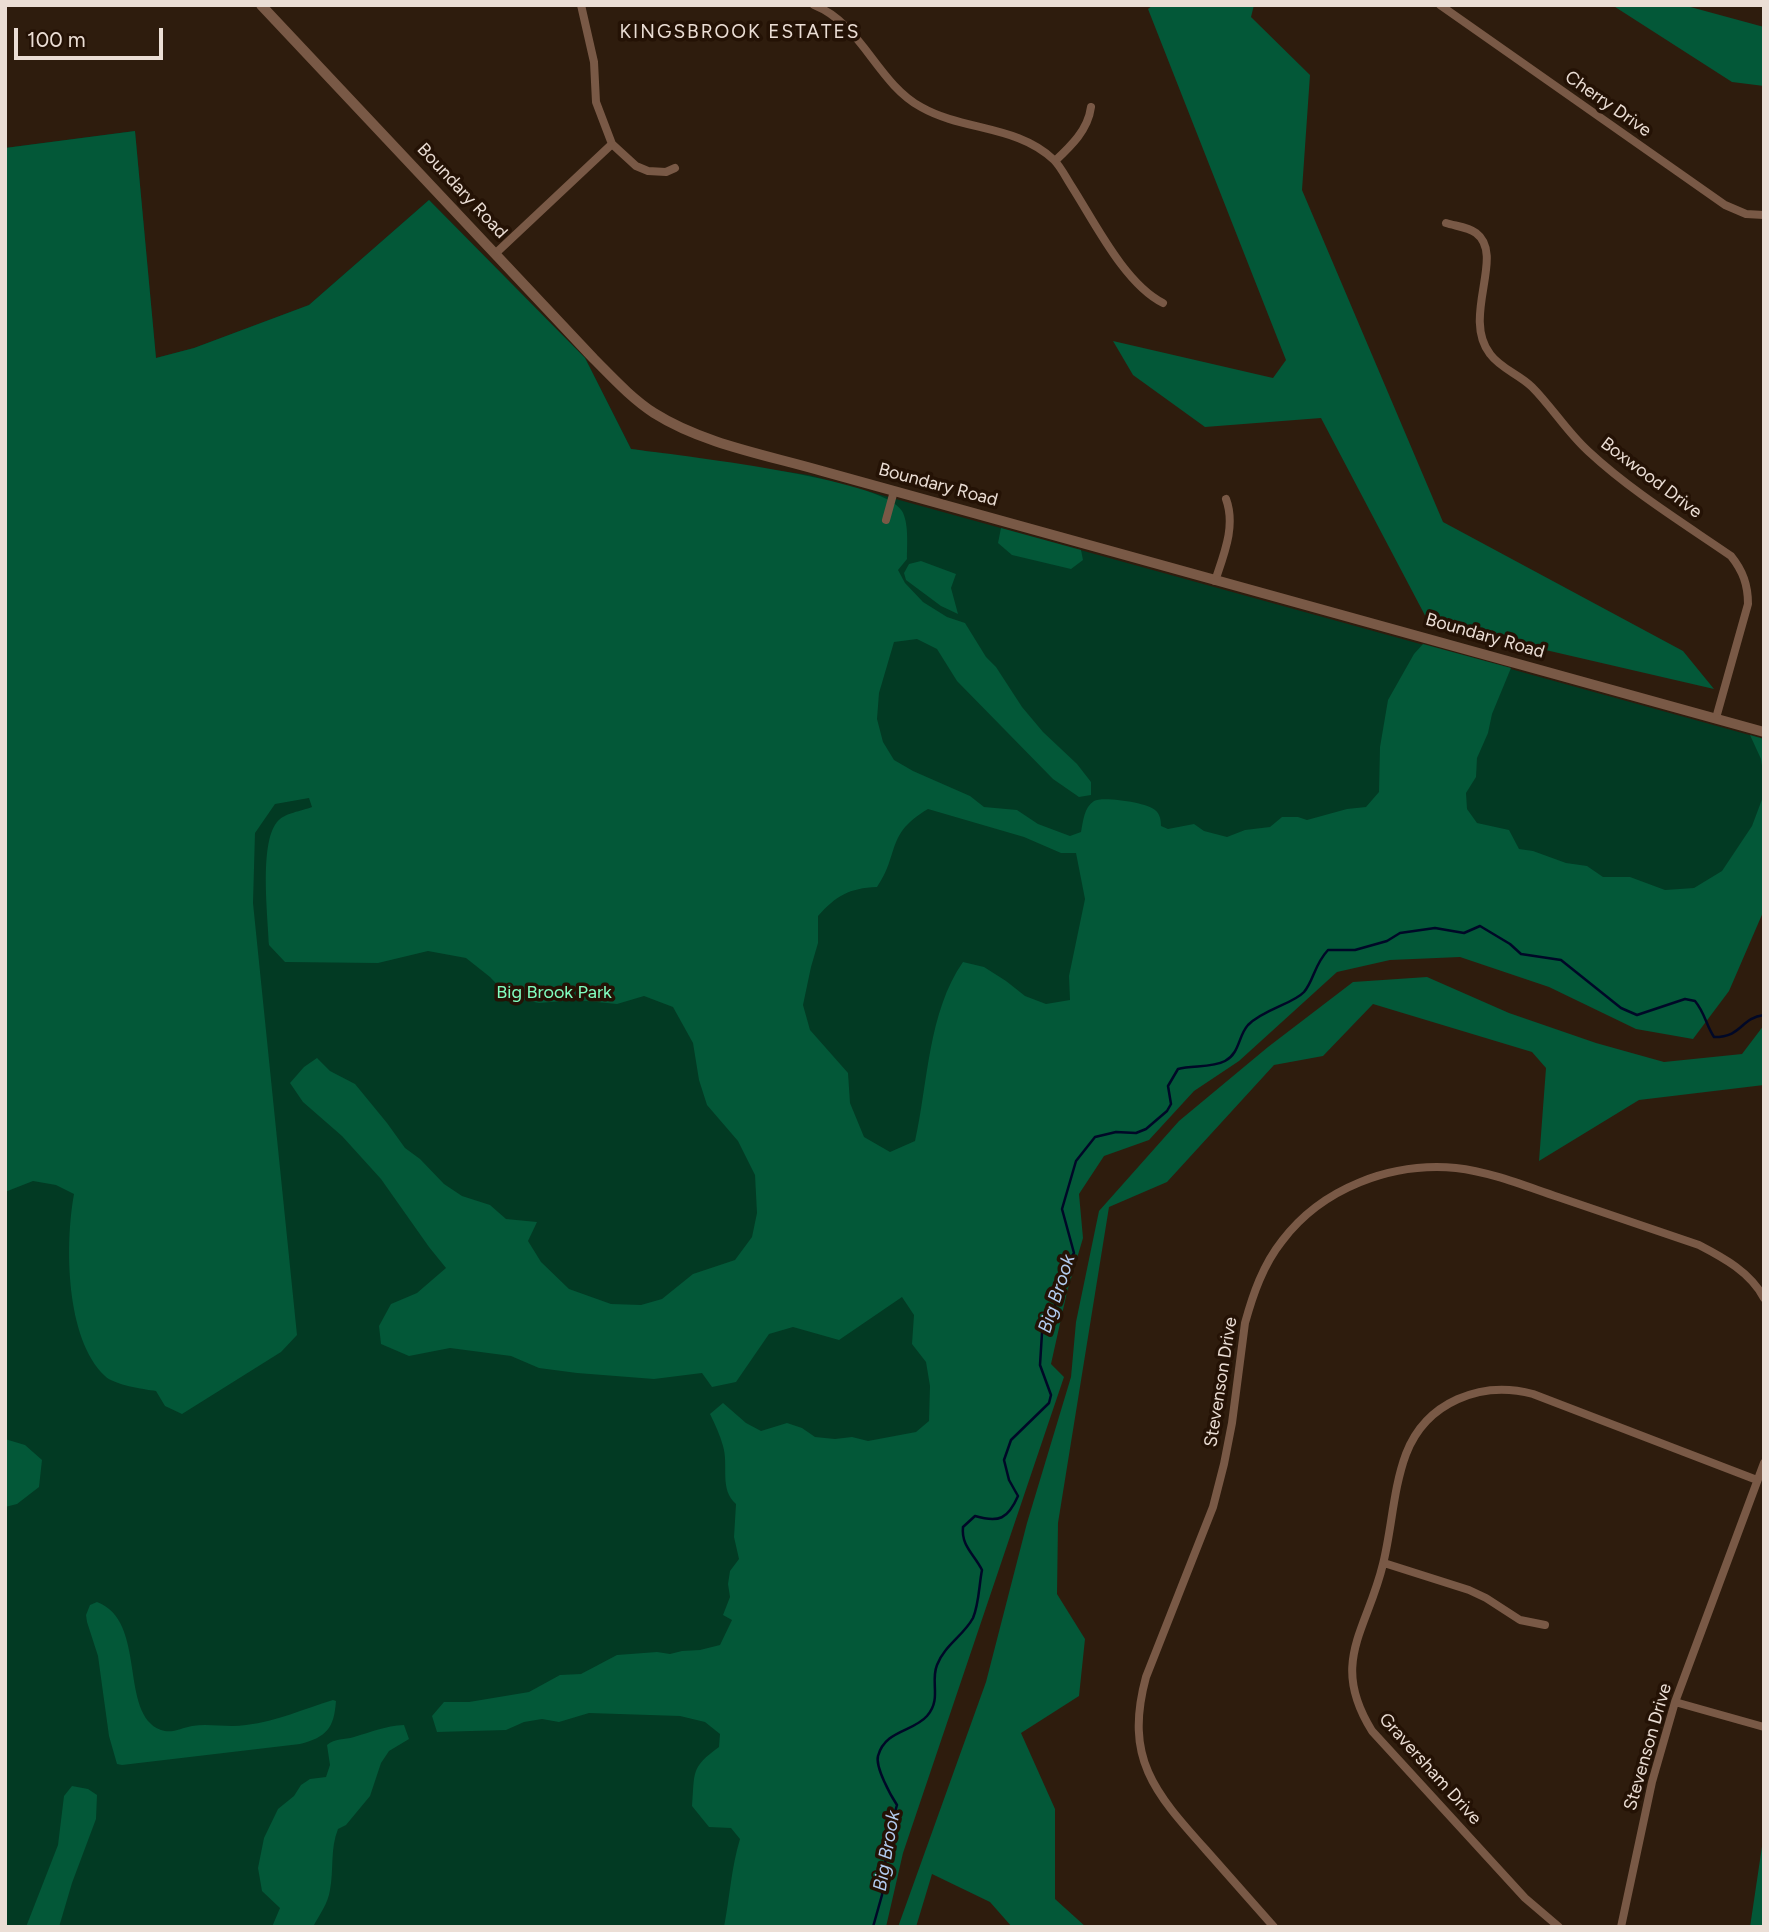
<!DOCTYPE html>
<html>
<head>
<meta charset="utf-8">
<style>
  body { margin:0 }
  #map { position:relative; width:1769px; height:1932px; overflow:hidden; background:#2e1c0d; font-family:Figtree,sans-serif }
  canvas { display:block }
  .frame { position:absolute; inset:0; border:7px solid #ebded5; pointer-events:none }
  .scale { position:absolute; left:14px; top:28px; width:149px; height:32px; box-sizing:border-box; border:4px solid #ebded5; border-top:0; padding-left:9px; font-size:21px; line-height:24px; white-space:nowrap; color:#ebded5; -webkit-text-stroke:5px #241205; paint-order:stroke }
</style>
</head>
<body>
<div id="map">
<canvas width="1769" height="1932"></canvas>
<div class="frame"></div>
<div class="scale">100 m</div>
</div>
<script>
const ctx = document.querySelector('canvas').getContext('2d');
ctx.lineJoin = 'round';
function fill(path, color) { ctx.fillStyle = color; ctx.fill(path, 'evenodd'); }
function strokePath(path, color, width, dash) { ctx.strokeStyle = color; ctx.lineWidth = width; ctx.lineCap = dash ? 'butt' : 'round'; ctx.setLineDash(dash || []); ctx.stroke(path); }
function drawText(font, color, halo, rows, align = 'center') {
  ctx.font = font + ' Figtree,sans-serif'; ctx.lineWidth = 7; ctx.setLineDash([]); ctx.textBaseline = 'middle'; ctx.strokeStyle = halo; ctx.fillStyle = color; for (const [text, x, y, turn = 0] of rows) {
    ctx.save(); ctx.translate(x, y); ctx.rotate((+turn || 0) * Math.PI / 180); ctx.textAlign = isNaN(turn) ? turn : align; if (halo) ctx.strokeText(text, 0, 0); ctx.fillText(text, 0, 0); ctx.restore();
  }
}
fill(new Path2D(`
  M 135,131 L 156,358 L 194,348 L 309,305 L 429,200 L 585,358 L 631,449 L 809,475 L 1764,739 L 1764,820 L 1751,864 L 1574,969 L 1373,945 L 1095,1137 L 873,1927 L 5,1927 L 5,148 Z`), '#023a23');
fill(new Path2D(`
  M 1153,5 L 1254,5 L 1251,17 L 1310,75 L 1302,190 L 1443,522 L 1683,651 L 1714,689 L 1429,623 L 1321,418 L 1205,427 L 1133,375 L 1113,341 L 1273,378 L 1286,360 L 1148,9 Z
  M 1612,5 L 1683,5 L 1764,27 L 1764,86 L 1732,82 Z
  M 135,131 L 156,358 L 194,348 L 309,305 L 429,200 L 585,358 L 631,449 C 675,455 884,478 902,511 C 909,523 907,545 907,559 L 898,570 L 905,583 L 923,602 L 947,617 L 965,623 L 986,657 L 996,667 L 1022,707 L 1043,732 L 1077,764 L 1091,782 L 1091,795 L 1079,797 L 1053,779 L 957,681 L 937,649 L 917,639 L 894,642 L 879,693 L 877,719 L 883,742 L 894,760 L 913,771 L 970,796 L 984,807 L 1017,810 L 1038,824 L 1070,836 L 1081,832 C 1083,822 1084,807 1094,801 C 1103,796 1148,803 1155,810 C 1160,814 1161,820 1161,826 L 1168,829 L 1194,824 L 1204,831 L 1227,837 L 1245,830 L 1270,827 L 1282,817 L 1298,817 L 1307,820 L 1347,809 L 1366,807 L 1379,792 L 1380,747 L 1388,700 L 1414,654 L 1423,644 L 1511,668 L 1492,714 L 1488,733 L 1477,758 L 1476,777 L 1466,793 L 1467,809 L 1477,823 L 1509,830 L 1519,849 L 1533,851 L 1566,863 L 1587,866 L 1603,877 L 1630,877 L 1665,890 L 1694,888 L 1722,871 L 1752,826 L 1764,794 L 1764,910 L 1729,991 L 1693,1039 L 1636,1029 L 1549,987 L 1460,957 L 1390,960 L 1337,972 L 1239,1061 L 1194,1091 L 1149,1140 L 1104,1156 L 1079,1194 L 1083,1238 L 1067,1292 L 1051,1364 L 1064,1377 L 903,1853 L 886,1927 L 724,1927 C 730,1896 731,1869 740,1839 L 731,1828 L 709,1827 L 692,1806 C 695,1772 690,1768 719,1747 L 720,1734 L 705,1722 L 680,1716 L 589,1713 L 559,1722 L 542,1719 L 524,1722 L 506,1730 L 437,1732 L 432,1716 L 444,1702 L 469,1702 L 529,1692 L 560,1675 L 581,1674 L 617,1655 L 657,1652 L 670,1654 L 682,1651 L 700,1650 L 720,1645 L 732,1620 L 723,1615 L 730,1597 L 728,1584 L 730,1571 L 739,1559 L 734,1537 L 736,1504 C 719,1489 729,1466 723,1446 C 720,1435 715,1424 710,1414 L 723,1403 L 746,1423 L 761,1431 L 787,1423 L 802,1428 L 815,1437 L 835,1439 L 852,1437 L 868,1441 L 916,1432 L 929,1421 L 930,1386 L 926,1362 L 912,1344 L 914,1315 L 902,1297 L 839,1340 L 793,1327 L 769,1334 L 736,1382 L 712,1387 L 702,1373 L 654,1379 L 577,1373 L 539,1368 L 511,1356 L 450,1348 L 409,1356 L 381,1344 L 379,1326 L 391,1304 L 417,1293 L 446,1268 L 429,1247 L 381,1179 L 342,1136 L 303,1102 L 290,1083 L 304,1067 L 317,1058 L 330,1071 L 355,1084 L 387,1123 L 405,1148 L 420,1159 L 444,1184 L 462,1196 L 490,1205 L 506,1219 L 537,1222 L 528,1241 L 541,1262 L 569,1289 L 611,1304 L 641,1305 L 662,1299 L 693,1274 L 735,1260 L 752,1237 L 757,1213 L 755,1175 L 738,1141 L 707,1105 L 699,1080 L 693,1043 L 673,1007 L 644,996 L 617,1004 L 576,1000 L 539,1003 L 509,997 L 490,977 L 466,958 L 428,951 L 378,963 L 285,962 L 269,945 C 268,916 259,844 277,822 C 284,813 302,811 312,807 L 309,798 L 275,804 L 255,833 L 253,903 L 297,1335 L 281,1352 L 182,1414 L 165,1406 L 156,1391 C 143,1389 114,1385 105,1376 C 65,1338 65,1243 74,1194 L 56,1185 L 33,1181 L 5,1192 L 5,148 ZM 928,809 L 1024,837 L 1061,853 L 1076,853 L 1085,899 L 1069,976 L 1070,1000 L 1046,1004 L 1025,996 L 1006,981 L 984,967 L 963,962 C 928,1012 928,1083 915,1141 L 890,1152 L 864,1137 L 850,1103 L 848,1073 L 810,1030 L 803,1005 L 811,967 L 818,943 L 818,916 C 836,896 849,888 877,887 C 900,854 885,834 928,809 Z
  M 1001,528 L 1081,550 L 1083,560 L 1071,569 L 1012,555 L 998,543 Z
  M 921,561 L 956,574 L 951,588 L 958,614 L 941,606 L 906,580 L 904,573 L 909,564 Z
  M 1750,735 L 1764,739 L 1764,780 L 1761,759 Z
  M 1427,977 L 1509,1013 L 1596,1043 L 1664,1062 L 1742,1054 L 1764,1025 L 1764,1085 L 1639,1100 L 1539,1161 L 1546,1068 L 1532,1052 L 1373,1004 L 1323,1056 L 1274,1065 L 1167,1182 L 1109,1207 L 1058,1523 L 1057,1594 L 1085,1639 L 1079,1696 L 1021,1733 L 1055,1809 L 1055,1899 L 1086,1927 L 1012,1927 L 990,1902 L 932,1874 L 916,1927 L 898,1927 L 986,1682 L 1027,1523 L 1071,1377 L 1076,1322 L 1099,1211 L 1179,1121 L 1268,1047 L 1353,982 Z
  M 5,1439 L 25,1445 L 42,1460 L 39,1487 L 17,1504 L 5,1507 Z
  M 97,1602 C 148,1621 118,1714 161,1730 C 172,1734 181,1728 192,1726 C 209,1723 228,1728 246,1725 C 278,1721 303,1709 333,1700 L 336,1701 C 334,1728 327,1737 300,1744 L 122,1765 L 117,1764 L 109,1736 L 98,1656 L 87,1622 L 86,1615 L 90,1605 Z
  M 404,1725 L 409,1739 L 389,1751 L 381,1763 L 370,1796 L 346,1825 L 338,1829 C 330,1849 334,1869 330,1890 C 328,1904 319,1915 313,1927 L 272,1927 L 280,1908 L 262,1891 L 258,1868 L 264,1838 L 278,1809 L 294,1796 L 301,1785 L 310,1779 L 326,1777 L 330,1765 L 327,1745 C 335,1738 344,1740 354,1737 C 371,1732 385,1726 404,1725 Z
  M 72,1786 L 88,1789 L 97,1795 L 96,1819 L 72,1883 L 59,1927 L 26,1927 L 58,1845 L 64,1796 Z
  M 1764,1833 L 1764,1927 L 1750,1927 Z`), '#035838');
strokePath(new Path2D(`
  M 873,1927 L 882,1895 L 888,1836 L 897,1805 C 891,1796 875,1767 878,1756 C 885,1730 913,1732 927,1716 C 942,1699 930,1682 937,1665 C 944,1646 964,1635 973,1618 C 979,1604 979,1585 982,1570 C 974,1554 961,1546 963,1527 L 975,1516 C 999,1523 1008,1519 1018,1496 L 1009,1480 L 1004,1460 L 1011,1440 L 1049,1403 L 1051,1395 L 1040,1365 L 1042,1333 L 1055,1306 L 1062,1273 L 1074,1253 L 1062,1209 L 1076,1161 L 1095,1137 L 1116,1132 L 1136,1133 L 1146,1129 L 1167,1111 L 1171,1104 L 1168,1086 L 1178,1069 C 1192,1065 1212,1068 1225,1061 C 1240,1053 1238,1036 1248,1025 C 1264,1009 1293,1004 1304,992 C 1314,980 1314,965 1328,950 L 1355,950 L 1387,941 L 1400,933 L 1435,928 L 1464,933 L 1480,926 L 1510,944 L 1521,954 L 1561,960 L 1621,1008 L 1637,1015 L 1685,999 L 1695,1001 C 1705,1013 1706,1025 1714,1037 C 1743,1037 1740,1018 1764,1015`), '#000827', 2.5);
strokePath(new Path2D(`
  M 581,5 L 594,62 L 596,102 L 612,144 L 636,166 L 648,171 L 666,172 L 675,168
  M 814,5 C 862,24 877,83 921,107 C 963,131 1018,125 1054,160 C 1061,167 1066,178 1072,187 C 1095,223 1125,284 1163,303
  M 1440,5 L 1725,205 L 1746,214 L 1764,215
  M 1055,161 C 1071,146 1088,130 1091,107
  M 1446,223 C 1455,226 1468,227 1476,233 C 1506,255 1461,317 1490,354 C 1501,369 1519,374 1532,387 C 1552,407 1567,432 1588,451 C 1631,491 1683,523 1731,556 C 1743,571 1748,585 1748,604 L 1716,718
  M 496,253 L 612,144
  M 886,520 L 894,491
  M 1215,581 C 1224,554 1236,526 1226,499
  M 1384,1563 L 1469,1590 L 1486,1598 L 1520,1620 L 1545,1625
  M 1675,1702 L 1764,1727
  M 1274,1927 C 1251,1901 1229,1876 1206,1850 C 1154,1792 1124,1758 1146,1677 L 1213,1507 L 1224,1464 L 1232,1423 L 1245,1323 C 1253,1294 1263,1265 1282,1241 C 1322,1188 1391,1162 1456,1168 C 1491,1172 1525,1186 1558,1197 C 1605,1213 1652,1229 1699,1245 C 1724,1258 1750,1272 1764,1298
  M 1559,1927 L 1525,1898 L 1372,1731 C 1329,1662 1367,1631 1383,1564 C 1392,1528 1393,1489 1406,1454 C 1426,1402 1481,1380 1533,1394 L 1757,1480
  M 1621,1927 L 1652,1782 L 1675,1702 L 1764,1463`), '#795946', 8);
strokePath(new Path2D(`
  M 261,5 L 594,359 C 613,378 631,398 654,413 C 703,444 767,455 822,471 L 1764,732`), '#795946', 10);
drawText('18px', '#ebded5', '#241205', [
  ["Cherry Drive",1608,104,35],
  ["Boundary Road",462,191,47],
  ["Boxwood Drive",1651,478,37],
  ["Boundary Road",938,485,15],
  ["Boundary Road",1485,636,16],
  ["Stevenson Drive",1221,1382,-81],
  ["Stevenson Drive",1648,1747,-74],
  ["Graversham Drive",1430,1769,48]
]);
drawText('18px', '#81ffc0', '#241205', [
  ["Big Brook Park",554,993]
]);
ctx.letterSpacing = '2px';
drawText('19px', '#ebded5', '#241205', [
  ["KINGSBROOK ESTATES",740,32]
]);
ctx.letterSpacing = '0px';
drawText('italic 19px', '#b2cbef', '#241205', [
  ["Big Brook",1057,1294,-72],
  ["Big Brook",887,1851,-80]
]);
</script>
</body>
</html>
